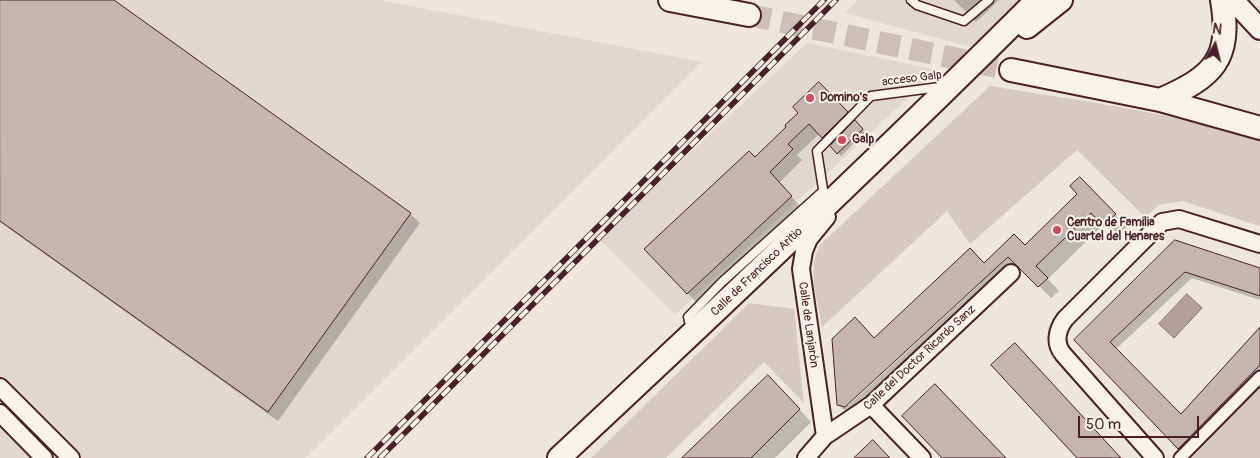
<!DOCTYPE html>
<html>
<head>
<meta charset="utf-8">
<style>
  body { margin:0 }
  #map { position:relative; width:1260px; height:458px; overflow:hidden; background:#ece6dd; font-family:Pangolin,sans-serif }
  canvas { display:block }
  .north { position:absolute; left:1190px; top:20px; width:50px; height:50px; -webkit-text-stroke:4px #f7f3e8; paint-order:stroke; rotate:8deg; font-size:14px; font-weight:700; line-height:20px; text-align:center; color:#4a1f2b }
  .north::after { content:''; display:block; margin:auto; width:18px; height:22px; background:#4a1f2b; clip-path:polygon(50% 0,100% 100%,50% 72%,0 100%) }
  .scale { position:absolute; left:1078px; top:416px; width:121px; height:22px; box-sizing:border-box; border:2px solid #4a1f2b; border-top:0; padding-left:6px; font-size:15px; line-height:18px; white-space:nowrap; color:#4a1f2b; -webkit-text-stroke:4px #f7f3e8; paint-order:stroke }
</style>
</head>
<body>
<div id="map">
<canvas width="1260" height="458"></canvas>
<div class="north">N</div>
<div class="scale">50 m</div>
</div>
<script>
const ctx = document.querySelector('canvas').getContext('2d');
ctx.lineJoin = 'round';
function fill(path, color) { ctx.fillStyle = color; ctx.fill(path, 'evenodd'); }
function strokePath(path, color, width, dash) { ctx.strokeStyle = color; ctx.lineWidth = width; ctx.lineCap = dash ? 'butt' : 'round'; ctx.setLineDash(dash || []); ctx.stroke(path); }
function drawText(font, color, halo, rows, align = 'center') {
  ctx.font = font + ' Pangolin,sans-serif'; ctx.lineWidth = 4; ctx.setLineDash([]); ctx.textBaseline = 'middle'; ctx.strokeStyle = halo; ctx.fillStyle = color; for (const [text, x, y, turn = 0] of rows) {
    ctx.save(); ctx.translate(x, y); ctx.rotate((+turn || 0) * Math.PI / 180); ctx.textAlign = isNaN(turn) ? turn : align; if (halo) ctx.strokeText(text, 0, 0); ctx.fillText(text, 0, 0); ctx.restore();
  }
}
fill(new Path2D(`
  M 0,0 L 379,0 L 702,62 L 305,458 L 0,458 Z
  M 858,0 L 1048,0 L 989,52 L 845,13 Z
  M 807,43 L 938,70 L 675,315 L 599,239 Z`), '#e0d7d0');
fill(new Path2D(`
  M 990,86 C 1080,101 1173,112 1260,141 L 1260,226 L 1182,201 L 1159,205 L 1145,217 L 1077,150 L 970,244 L 947,211 L 822,327 C 818,300 806,268 821,244 Z
  M 749,303 L 794,309 L 804,403 L 764,362 L 666,458 L 591,458 Z
  M 1260,387 L 1260,458 L 1191,458 Z`), '#d5c9c2');
const water = new Path2D(`
  M 1187,294 L 1202,308 L 1174,338 L 1159,324 Z`);
fill(water, '#b39f9d');
strokePath(water, '#896c6f', 1);
fill(new Path2D(`
  M 0,0 L 111,0 L 410,214 L 420,223 L 278,421 L 0,222 Z
  M 954,0 L 999,0 L 976,22 Z
  M 829,94 L 865,132 L 841,156 L 820,133 L 797,155 L 802,160 L 779,183 L 801,207 L 698,304 L 646,249 Z
  M 1080,179 L 1127,227 L 1116,237 L 1104,224 L 1048,279 L 1059,291 L 1051,298 L 1021,268 L 858,419 L 851,417 L 838,404 L 855,318 L 875,339 L 984,264 L 1025,247 L 1079,194 ZM 978,282 L 980,284 L 848,406 L 848,403 Z
  M 1176,241 L 1260,269 L 1260,300 L 1192,278 L 1116,349 L 1181,416 L 1260,329 L 1260,377 L 1185,455 L 1076,340 Z
  M 781,389 L 811,422 L 775,458 L 683,458 Z`), '#0003');
const building = new Path2D(`
  M 0,0 L 114,0 L 411,213 L 268,412 L 0,221 Z
  M 819,82 L 848,112 L 822,138 L 809,124 L 788,144 L 793,149 L 770,172 L 792,196 L 687,294 L 644,249 L 749,151 L 755,157 L 786,127 L 785,125 L 798,113 L 793,107 Z
  M 855,120 L 863,129 L 837,154 L 830,146 Z
  M 1080,177 L 1116,214 L 1103,226 L 1091,213 L 1036,266 L 1048,278 L 1038,287 L 1008,257 L 845,407 L 837,405 L 832,339 L 855,317 L 874,338 L 970,248 L 984,263 L 1014,234 L 1025,245 L 1077,194 L 1070,186 Z
  M 1175,240 L 1260,268 L 1260,296 L 1185,272 L 1110,342 L 1181,414 L 1260,327 L 1260,365 L 1178,449 L 1074,340 Z
  M 1015,343 L 1121,458 L 1077,458 L 991,365 Z
  M 768,375 L 800,409 L 751,458 L 682,458 Z
  M 935,384 L 1006,458 L 942,458 L 902,416 Z
  M 873,440 L 890,458 L 854,458 Z`);
fill(building, '#c4b5b0');
strokePath(building, '#4a1f2b', 1);
strokePath(new Path2D(`
  M 749,15 L 1011,70`), '#ccbeb9', 22, [22, 11]);
const service = new Path2D(`
  M 911,0 L 917,5 L 964,21 L 989,0
  M 825,202 L 817,151 L 871,96 L 940,87
  M 691,329 L 688,317 L 722,282 L 822,192`);
const pedestrian = new Path2D(`
  M 1180,458 L 1260,377`);
const minor = new Path2D(`
  M 0,387 L 71,458
  M 871,405 L 922,458
  M 0,413 L 44,458
  M 825,436 L 871,405 L 1011,273
  M 806,458 L 825,436 L 801,269 L 804,251 L 809,239 L 827,217
  M 1155,458 L 1063,354 C 1054,343 1057,330 1065,319 L 1162,222 L 1179,219 L 1260,244`);
const tertiary = new Path2D(`
  M 1233,0 L 1260,29`);
const secondary = new Path2D(`
  M 670,0 L 749,15
  M 1027,27 L 1061,0
  M 1011,70 L 1160,100 L 1260,128
  M 1160,100 C 1213,77 1232,60 1222,0
  M 559,458 C 721,307 881,156 1037,0`);
strokePath(service, '#4a1f2b', 11);
strokePath(pedestrian, '#4a1f2b', 15);
strokePath(minor, '#4a1f2b', 20);
strokePath(tertiary, '#4a1f2b', 24);
strokePath(secondary, '#4a1f2b', 26);
strokePath(service, '#f7f3e8', 8);
strokePath(pedestrian, '#f7f3e8', 11);
strokePath(minor, '#f7f3e8', 16);
strokePath(tertiary, '#f7f3e8', 20);
strokePath(secondary, '#f7f3e8', 22);
const rail = new Path2D(`
  M 367,458 L 824,0
  M 380,458 L 836,0`);
strokePath(rail, '#4a1f2b', 5.5);
strokePath(rail, '#f7f3e8', 4, [11]);
for (const [x, y, r, color] of [
  [810,98,5,"#d1495b"],
  [842,140,5,"#d1495b"],
  [1057,230,5,"#d1495b"]
]) { const dot = new Path2D(); dot.arc(x, y, r, 0, 2 * Math.PI); ctx.fillStyle = color; ctx.fill(dot); strokePath(dot, '#f7f3e8', 2); }
drawText('12px', '#4a1f2b', '#f7f3e8', [
  ["acceso Galp",912,79,-7],
  ["Calle de Francisco Aritio",757,272,-44],
  ["Calle de Lanjarón",808,325,82],
  ["Calle del Doctor Ricardo Sanz",920,358,-43]
]);
drawText('bold 12px', '#4a1f2b', '#f7f3e8', [
  ["Domino's",820,98],
  ["Galp",852,140],
  ["Centro de Familia",1067,223],
  ["Cuartel del Henares",1067,237]
], 'left');
</script>
</body>
</html>
